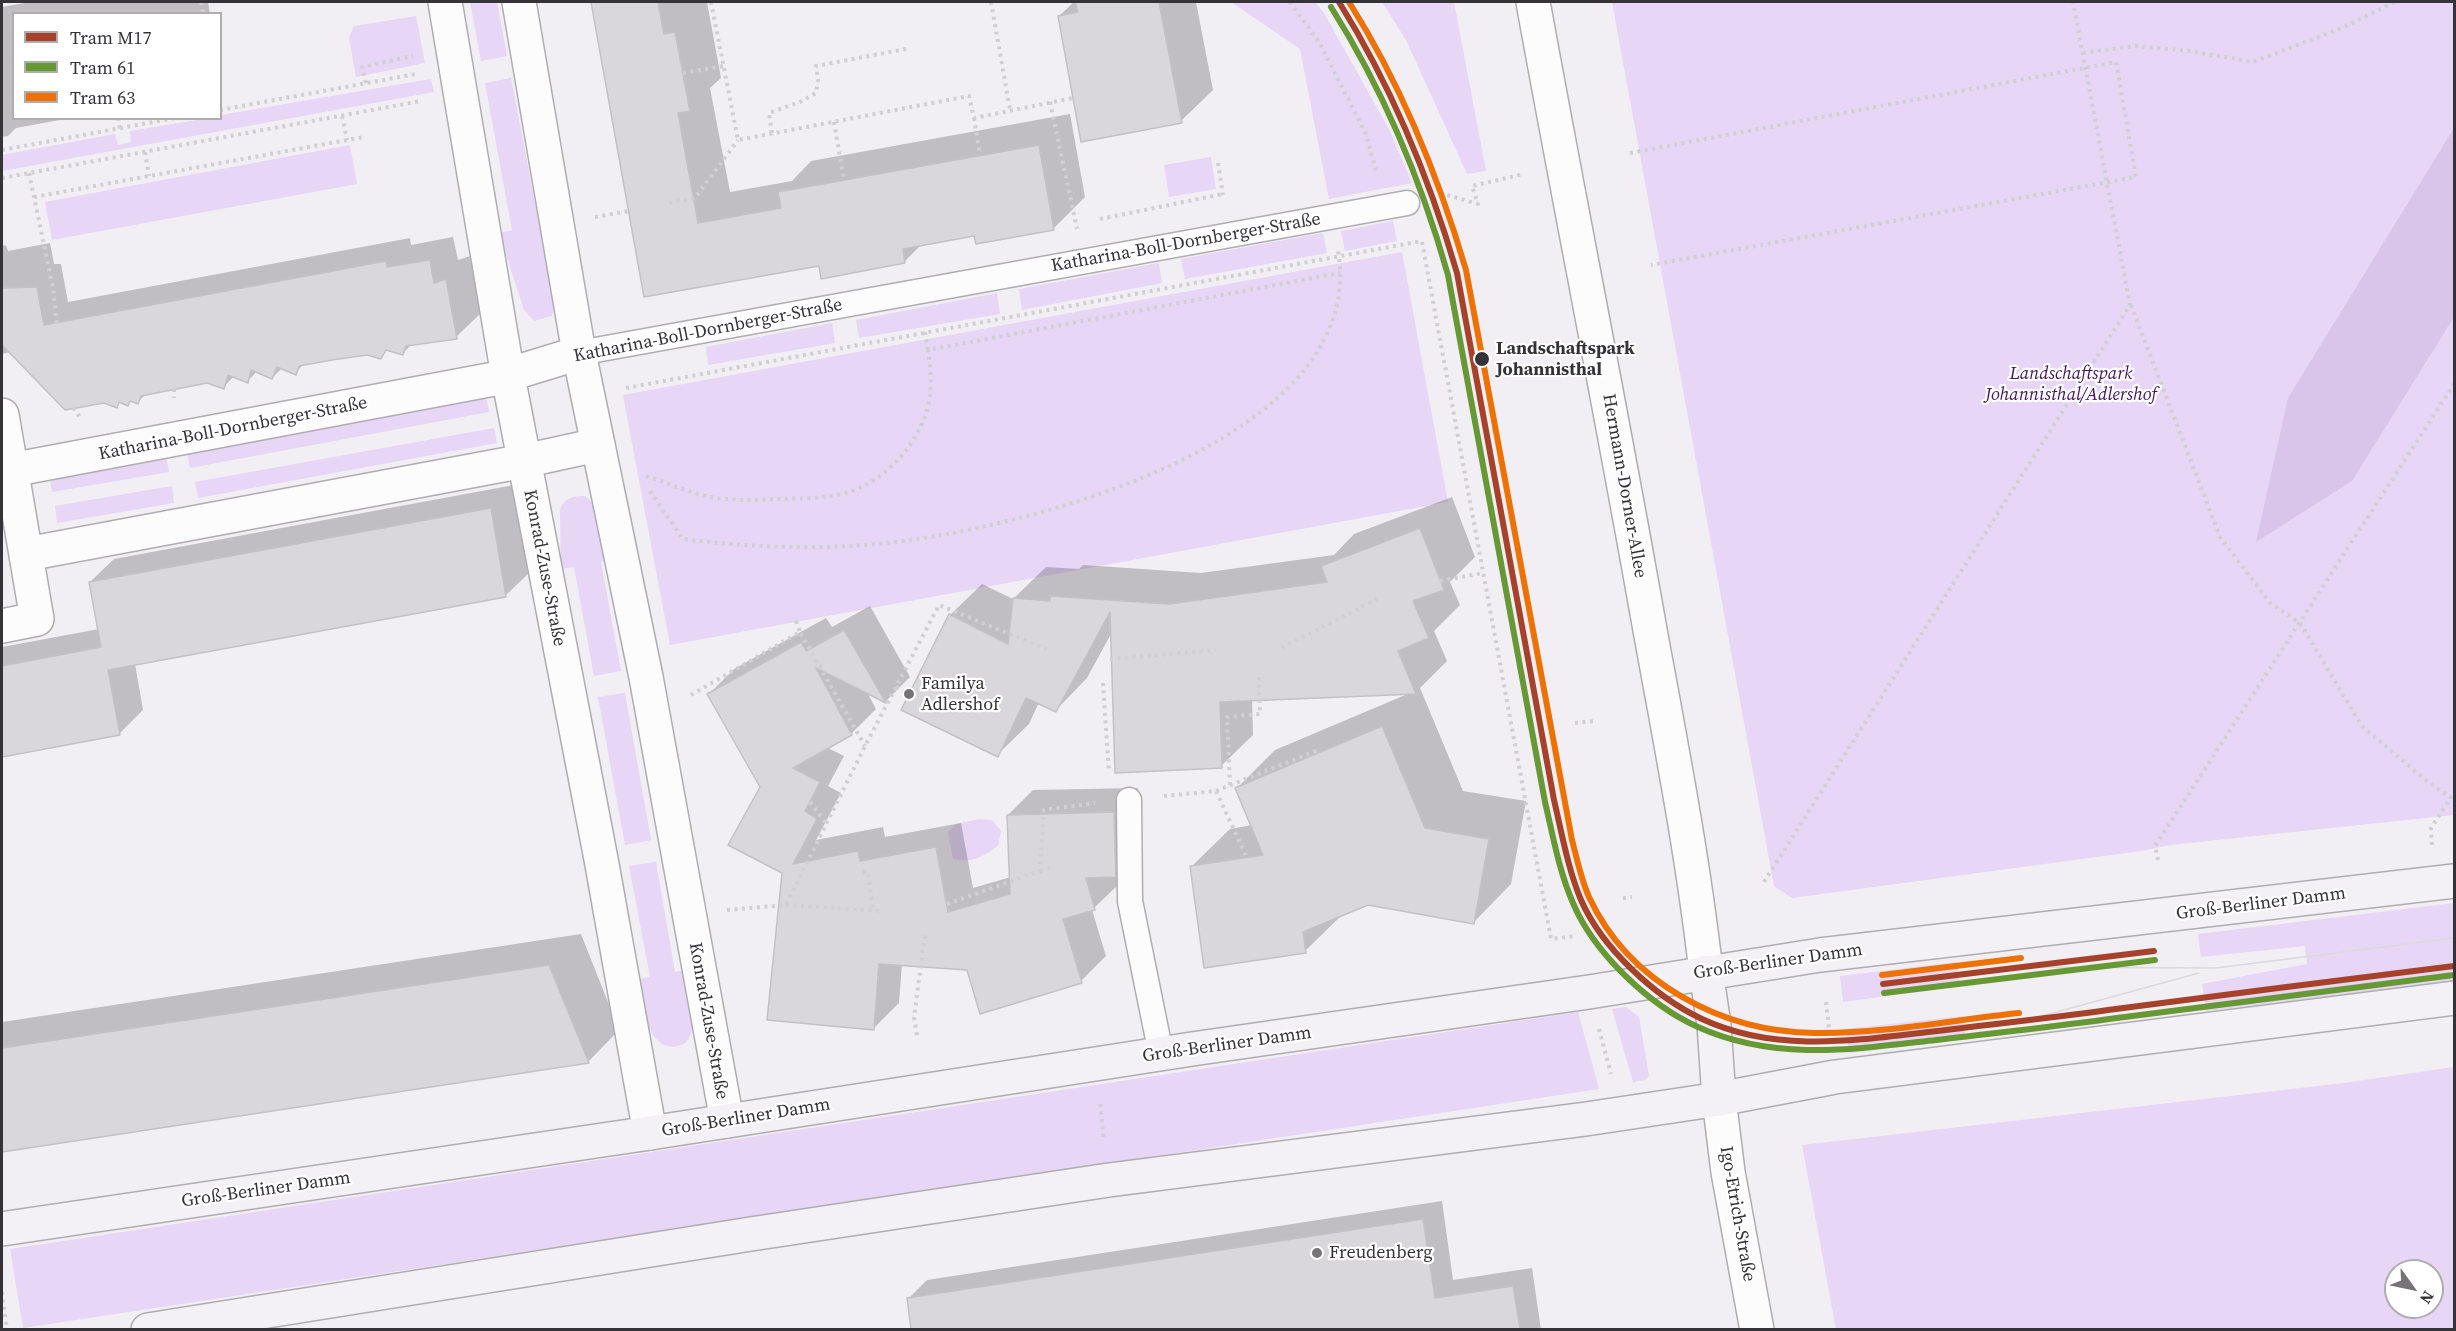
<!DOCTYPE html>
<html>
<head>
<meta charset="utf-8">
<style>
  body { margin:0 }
  #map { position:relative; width:2456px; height:1331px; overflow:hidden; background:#f1eef4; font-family:"Source Serif 4",serif }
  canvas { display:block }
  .frame { position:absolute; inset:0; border:3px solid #353337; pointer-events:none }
  .legend { position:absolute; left:12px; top:12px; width:210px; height:108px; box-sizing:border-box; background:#fff; border:2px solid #aeadaf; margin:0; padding:8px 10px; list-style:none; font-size:18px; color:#353337 }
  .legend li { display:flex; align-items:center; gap:12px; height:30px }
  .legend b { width:30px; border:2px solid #aeadaf }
  .north { position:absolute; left:2384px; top:1259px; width:60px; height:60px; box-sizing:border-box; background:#fff; border:2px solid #aeadaf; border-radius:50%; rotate:123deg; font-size:16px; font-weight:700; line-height:24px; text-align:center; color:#353337 }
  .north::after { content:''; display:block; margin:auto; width:21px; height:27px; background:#777479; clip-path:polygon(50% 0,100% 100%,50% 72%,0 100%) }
</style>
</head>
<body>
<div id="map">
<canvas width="2456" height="1331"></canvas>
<div class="frame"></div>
<ul class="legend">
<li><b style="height:8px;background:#a6422a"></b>Tram M17</li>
<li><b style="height:8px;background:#693"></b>Tram 61</li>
<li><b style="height:8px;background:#ee7203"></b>Tram 63</li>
</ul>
<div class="north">N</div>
</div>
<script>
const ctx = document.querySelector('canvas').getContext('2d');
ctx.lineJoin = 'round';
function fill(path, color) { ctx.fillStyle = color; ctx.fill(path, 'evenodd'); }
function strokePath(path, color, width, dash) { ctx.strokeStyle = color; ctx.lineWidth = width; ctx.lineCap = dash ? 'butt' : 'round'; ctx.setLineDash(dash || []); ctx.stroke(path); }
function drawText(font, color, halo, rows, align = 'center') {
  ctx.font = font + ' "Source Serif 4",serif'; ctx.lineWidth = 4.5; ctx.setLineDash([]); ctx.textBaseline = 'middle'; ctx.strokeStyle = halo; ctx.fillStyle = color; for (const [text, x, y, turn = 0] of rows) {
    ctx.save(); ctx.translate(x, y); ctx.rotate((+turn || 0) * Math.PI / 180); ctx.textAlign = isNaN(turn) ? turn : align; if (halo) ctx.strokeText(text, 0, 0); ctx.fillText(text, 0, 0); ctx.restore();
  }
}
fill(new Path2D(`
  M 470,2 L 497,2 L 507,56 L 481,61 Z
  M 1231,2 L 1315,2 L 1324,13 L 1390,131 L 1412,183 L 1329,199 L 1300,49 Z
  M 1382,2 L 1454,2 L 1486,171 L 1467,174 L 1406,40 Z
  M 1612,2 L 2454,2 L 2454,815 L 2170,845 L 2141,851 L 1792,898 L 1774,886 Z
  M 416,16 L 425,63 L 356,77 L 349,38 L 354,26 Z
  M 511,78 L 539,224 L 551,222 L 555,298 L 552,316 L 534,321 L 524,310 L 499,233 L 512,230 L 485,83 Z
  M 431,79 L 434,92 L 2,171 L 2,155 L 115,134 L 118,145 L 131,142 L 130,131 L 203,119 L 220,118 L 221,115 Z
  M 350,145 L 357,184 L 52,240 L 45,202 Z
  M 1211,157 L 1216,189 L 1169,197 L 1164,165 Z
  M 1393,221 L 1397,241 L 1345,251 L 1341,231 Z
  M 1323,233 L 1327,253 L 1185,279 L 1181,259 Z
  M 1402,252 L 1448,502 L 670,645 L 623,395 Z
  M 1159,263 L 1162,283 L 1022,310 L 1019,289 Z
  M 997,293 L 1000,314 L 859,338 L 856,320 Z
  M 832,323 L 835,343 L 708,365 L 706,347 Z
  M 486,397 L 489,412 L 190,468 L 187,452 Z
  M 494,428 L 497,443 L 198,498 L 195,482 Z
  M 166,456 L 169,472 L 52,492 L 49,475 Z
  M 172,486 L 174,503 L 57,523 L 55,506 Z
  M 585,496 C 601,507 608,541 613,559 L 601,562 L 621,671 L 594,676 L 574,567 L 561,569 L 560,511 C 563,498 573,496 585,496 Z
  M 625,693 L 651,840 L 625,845 L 598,697 Z
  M 979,819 L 992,820 L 1001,831 L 998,846 C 982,857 974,863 953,859 L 948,832 L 956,824 Z
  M 656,862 L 675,972 L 688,970 C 690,989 696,1011 692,1030 C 690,1038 687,1044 678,1046 C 647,1053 641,1000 637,979 L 650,977 L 629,866 Z
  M 2454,903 L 2454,982 L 2206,1011 L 2202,984 L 2307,964 L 2305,946 L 2201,957 L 2198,934 Z
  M 1957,962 L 1960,986 L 1843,1002 L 1840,976 Z
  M 1626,1007 L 1639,1017 L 1649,1076 L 1645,1080 L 1633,1082 L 1612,1009 Z
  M 1578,1012 L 1599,1089 L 23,1328 L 10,1249 Z
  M 1963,1016 L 1966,1039 L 1849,1053 L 1846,1029 Z
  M 2454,1067 L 2454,1329 L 1836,1329 L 1802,1145 L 2344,1083 ZM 2396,1271 L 2432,1271 L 2432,1307 L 2396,1307 Z`), '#e7d6f5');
fill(new Path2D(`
  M 2454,128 L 2454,317 L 2352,481 L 2256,542 L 2288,398 Z`), '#dac5ea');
fill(new Path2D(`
  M 30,2 L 208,2 L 210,14 L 14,14 L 14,118 L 71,118 L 16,128 L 8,136 L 2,137 L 2,7 Z
  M 592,2 L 707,2 L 721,78 L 710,88 L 730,192 L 792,181 L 811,161 L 1070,114 L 1085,197 L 1053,229 L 975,234 L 922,244 L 904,262 L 820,264 L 646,296 Z
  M 1074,2 L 1196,2 L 1213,90 L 1181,121 L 1059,16 Z
  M 453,237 L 458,260 L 470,256 L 480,314 L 456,337 L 412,344 L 402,354 L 388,349 L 381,357 L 367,353 L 304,364 L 295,373 L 282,368 L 272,378 L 257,371 L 247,382 L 234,376 L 224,387 L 208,381 L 147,393 L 138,402 L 132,400 L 128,404 L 121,401 L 117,406 L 10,352 L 2,354 L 2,246 L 6,245 L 8,251 L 50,243 L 54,264 L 61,264 L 68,302 L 410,238 L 411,245 Z
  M 514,485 L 530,572 L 506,595 L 135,664 L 143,710 L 119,734 L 2,755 L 2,647 L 99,629 L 90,582 L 114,559 Z
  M 1452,497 L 1475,557 L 1450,582 L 1460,605 L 1434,631 L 1447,661 L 1420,688 L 1463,791 L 1526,801 L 1511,884 L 1473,923 L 1368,903 L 1343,914 L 1305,951 L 1191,867 L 1230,829 L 1252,825 L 1237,788 L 1275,750 L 1410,693 L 1252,699 L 1253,735 L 1221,766 L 1112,632 L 1087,678 L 1056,710 L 1039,702 L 1029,724 L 997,755 L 950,615 L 982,584 L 1013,599 L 1046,567 L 1079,569 L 1083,565 L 1201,573 L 1334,555 L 1354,534 Z
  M 870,606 L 910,677 L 886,701 L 867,692 L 876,709 L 851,734 L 826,747 L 844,756 L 828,786 L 841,793 L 816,840 L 883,827 L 885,837 L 961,823 L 973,888 L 1011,877 L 1008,815 L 1033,790 L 1138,788 L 1140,851 L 1116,875 L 1119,884 L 1092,910 L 1106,956 L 1081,981 L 902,964 L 899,1003 L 874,1028 L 784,872 L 761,787 L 709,694 L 734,669 L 826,618 L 832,627 Z
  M 581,934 L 619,1030 L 588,1062 L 2,1151 L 2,1022 Z
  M 1442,1201 L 1453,1280 L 1532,1268 L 1541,1330 L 913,1330 L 908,1299 L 927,1280 Z`), '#0003');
const building = new Path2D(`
  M 591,2 L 658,2 L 664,34 L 675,32 L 690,111 L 678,113 L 698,223 L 781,208 L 778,192 L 1039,145 L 1054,230 L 976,244 L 974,236 L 903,249 L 905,263 L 821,279 L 819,266 L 644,297 Z
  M 1075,2 L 1159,2 L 1182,123 L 1081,142 L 1058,16 L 1078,12 Z
  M 430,260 L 434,283 L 446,279 L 457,339 L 406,346 L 403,355 L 386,350 L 381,359 L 367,355 L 332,360 L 299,366 L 296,375 L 277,367 L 272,379 L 251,370 L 248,383 L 228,375 L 224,389 L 207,383 L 141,396 L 138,404 L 130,401 L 128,406 L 119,402 L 117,408 L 104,403 L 65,410 L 2,345 L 2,288 L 37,287 L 44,325 L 386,261 L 387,267 Z
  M 491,508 L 506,597 L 108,670 L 120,735 L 2,757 L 2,666 L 101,647 L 89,582 Z
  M 1420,528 L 1444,590 L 1413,601 L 1429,638 L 1398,651 L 1416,694 L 1220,702 L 1222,768 L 1115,773 L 1110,612 L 1056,712 L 1026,698 L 998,757 L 901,710 L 949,614 L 1008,644 L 1013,598 L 1050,601 L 1050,596 L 1169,604 L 1327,582 L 1321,566 Z
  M 844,630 L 886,703 L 816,668 L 852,735 L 793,768 L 820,782 L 805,811 L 817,819 L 793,864 L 858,851 L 860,861 L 936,847 L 948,912 L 1010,894 L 1007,815 L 1114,812 L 1116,877 L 1086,878 L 1095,910 L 1063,919 L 1082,983 L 980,1014 L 967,970 L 879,964 L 874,1030 L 767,1020 L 782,873 L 728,845 L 760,787 L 707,694 L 801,642 L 806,651 Z
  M 1382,726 L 1425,828 L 1489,839 L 1474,924 L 1368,905 L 1303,932 L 1306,953 L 1204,968 L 1190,866 L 1263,855 L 1235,788 Z
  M 549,965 L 589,1063 L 2,1152 L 2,1048 Z
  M 1423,1219 L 1435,1298 L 1513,1286 L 1520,1329 L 911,1329 L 907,1298 Z`);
fill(building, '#dad7dc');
strokePath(building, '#c3c1c6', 1.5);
const service = new Path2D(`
  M 579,353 L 1407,203
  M 1129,800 L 1130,901 L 1161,1054`);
const minor = new Path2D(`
  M 445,2 L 508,376 L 601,859 L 650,1133
  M 519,2 L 579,353 L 646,677 L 727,1121
  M 2,415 L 37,619 L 2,626
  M 11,470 L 494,379 L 579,353
  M 27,554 L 524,461 L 597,445`);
const tertiary = new Path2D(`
  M 1533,2 C 1571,211 1613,420 1650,630 C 1671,744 1693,857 1706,972
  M 1719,1099 L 1728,1172 L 1757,1330`);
const secondary = new Path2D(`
  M 1706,972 L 1714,1025 L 1719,1099
  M 2,1229 L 650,1133 L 1192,1049 L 1589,992 L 1820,955 L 2454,881
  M 148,1330 L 751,1234 L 1109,1180 L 1586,1119 L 1719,1099 L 1835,1077 L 2454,998`);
strokePath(service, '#b0adb2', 27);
strokePath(minor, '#b0adb2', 36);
strokePath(tertiary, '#b0adb2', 36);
strokePath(secondary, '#b0adb2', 36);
strokePath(new Path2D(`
  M 201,2 L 203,14
  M 711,2 L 738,140 L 969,96 L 974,118 L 1073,98
  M 991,2 L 1010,110
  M 1290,2 L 1319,42 L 1366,134 L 1377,174
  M 2083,53 L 2135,46 L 2190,51 L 2253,62 L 2342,28 L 2395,2
  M 683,73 L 724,66
  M 366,83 L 362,67 L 413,56
  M 1050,102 L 1077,229
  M 220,110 L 416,74
  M 342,116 L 347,140
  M 118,118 L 120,129
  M 974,118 L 980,155
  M 834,122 L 844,180
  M 772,133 L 769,113 L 800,102 L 816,93 L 818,80 L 816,66 L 906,49
  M 2,150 L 175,118
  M 145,152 L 149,176
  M 1630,153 L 2116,62 L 2136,177 L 1651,265
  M 1218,163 L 1223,195
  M 29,173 L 53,288 L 57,328
  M 2,178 L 421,101
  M 1440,193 L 1478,204 L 1472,186 L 1524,174
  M 34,197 L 364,137
  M 669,203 L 695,198 L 738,140
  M 595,217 L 629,211
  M 1100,219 L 1223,194
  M 1422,242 L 1551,939 L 1575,936
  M 2131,305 L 2220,537 L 2270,603 L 2300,623 L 2362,726 L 2423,778 L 2451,798
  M 925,332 L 928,350
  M 626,388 L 1422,241
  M 174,389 L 174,398
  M 73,408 L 80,417
  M 646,476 C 669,483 693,495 716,498 C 737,501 759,500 780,499 C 804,498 834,499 857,489 C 894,473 924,436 930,396 C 932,381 930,365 928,350 L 1340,273
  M 650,491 L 683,539 C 748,547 812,550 877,544 C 1017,531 1371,443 1338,250
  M 1440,581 L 1483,573
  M 796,621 L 800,632
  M 1282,648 L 1377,599
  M 1110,659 L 1216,650
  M 820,667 L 826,662
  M 1103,683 L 1109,773
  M 896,687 L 909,694
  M 691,695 L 800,632 L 865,746
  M 1575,723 L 1595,721
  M 1230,785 L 1227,717 L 1260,714 L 1259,675
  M 1216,791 L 1318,750
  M 1164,796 L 1216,791 L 1247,858
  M 810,802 L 826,823
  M 2432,845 L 2431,828 L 2454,793
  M 2158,860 L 2155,846 L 2454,384
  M 1040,871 L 1052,867
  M 863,872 L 868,872 L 873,912
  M 1764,882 L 2130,305 L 2073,2
  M 1623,898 L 1632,897
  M 947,904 L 1040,871 L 1044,810 L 1095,803
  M 786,905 L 882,911
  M 727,910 L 786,905 L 865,746 L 939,605 L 1046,649
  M 1826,1002 L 1829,1028
  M 1599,1029 L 1611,1074
  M 917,1035 L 914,1018 L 925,934
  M 1100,1104 L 1104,1141
  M 2,1292 L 7,1330`), '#d0cfd2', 4, [3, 4.5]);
strokePath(service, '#fdfcfd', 24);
strokePath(minor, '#fdfcfd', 33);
strokePath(tertiary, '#fdfcfd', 33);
strokePath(secondary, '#f3f1f5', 33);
strokePath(new Path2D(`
  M 2022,967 L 2216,968 L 2454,938
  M 2020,1022 L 2199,973`), '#dadada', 1.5);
strokePath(new Path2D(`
  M 1339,2 C 1392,87 1429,177 1457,273 L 1554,800 C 1562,834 1568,869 1581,900 C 1602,948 1655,997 1702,1019 C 1777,1054 1858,1040 1937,1031 C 1994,1024 2051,1018 2108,1010 C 2223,995 2339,980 2454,966
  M 1883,984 L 2154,951`), '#a6422a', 6);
strokePath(new Path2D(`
  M 1331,7 C 1384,91 1421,180 1448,275 L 1545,802 C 1553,836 1559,871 1573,903 C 1594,953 1649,1005 1698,1027 C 1775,1062 1856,1049 1936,1040 C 1994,1033 2052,1027 2109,1019 C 2224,1004 2339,989 2454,975
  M 1884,993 L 2155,960`), '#693', 6);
strokePath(new Path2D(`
  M 1349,2 C 1402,86 1438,175 1466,270 L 1572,840 C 1577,859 1581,879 1589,897 C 1629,983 1722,1032 1815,1033 C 1883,1034 1952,1020 2019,1013
  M 1882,975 L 2021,958`), '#ee7203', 6);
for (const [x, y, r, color] of [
  [1482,359,8,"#353337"],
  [909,694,6,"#777479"],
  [1317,1253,6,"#777479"]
]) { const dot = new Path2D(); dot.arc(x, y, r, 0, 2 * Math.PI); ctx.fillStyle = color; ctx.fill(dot); strokePath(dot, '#fff', 2); }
drawText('18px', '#353337', '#fff', [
  ["Katharina-Boll-Dornberger-Straße",1186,243,-10],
  ["Katharina-Boll-Dornberger-Straße",708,331,-11],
  ["Katharina-Boll-Dornberger-Straße",233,429,-11],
  ["Hermann-Dorner-Allee",1624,486,80],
  ["Konrad-Zuse-Straße",544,568,79],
  ["Groß-Berliner Damm",2261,904,-7],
  ["Groß-Berliner Damm",1778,962,-8],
  ["Konrad-Zuse-Straße",708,1021,80],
  ["Groß-Berliner Damm",1227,1045,-8],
  ["Groß-Berliner Damm",746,1118,-9],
  ["Groß-Berliner Damm",266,1190,-8],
  ["Igo-Etrich-Straße",1737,1214,80]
]);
drawText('bold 18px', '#353337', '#fff', [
  ["Landschaftspark",1496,349],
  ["Johannisthal",1496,370]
], 'left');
drawText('italic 18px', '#43165d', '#fff', [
  ["Landschaftspark",2071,374],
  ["Johannisthal/Adlershof",2071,395]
]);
drawText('18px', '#353337', '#fff', [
  ["Familya",921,684],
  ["Adlershof",921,705],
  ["Freudenberg",1329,1253]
], 'left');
</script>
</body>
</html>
